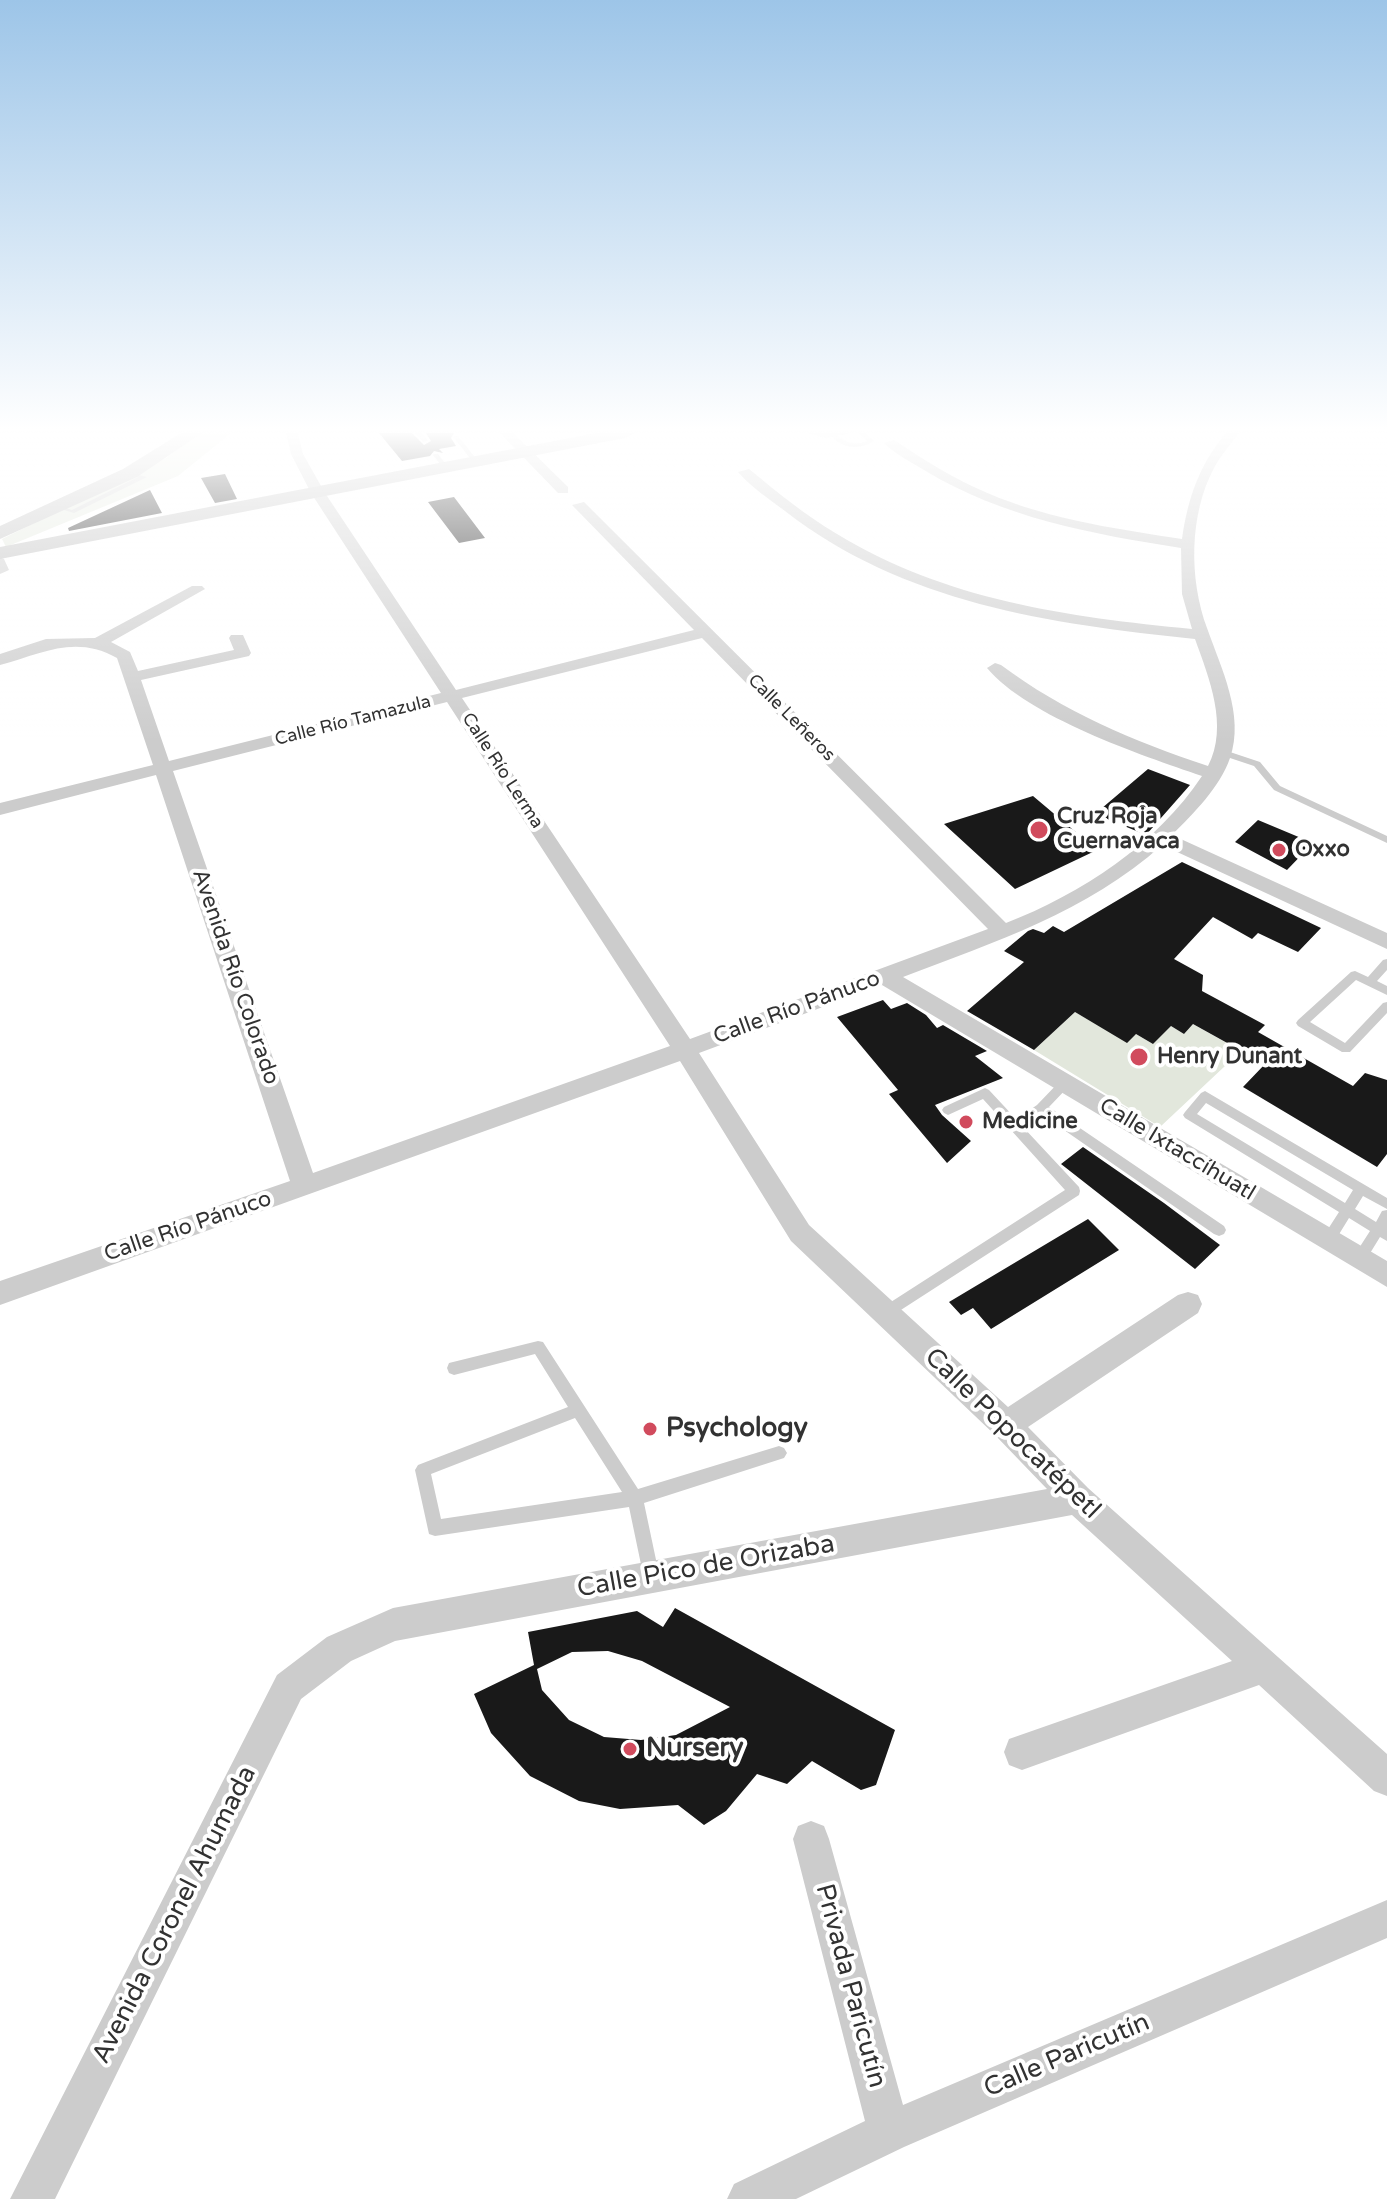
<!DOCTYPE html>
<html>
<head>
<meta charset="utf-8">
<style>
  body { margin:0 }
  canvas { display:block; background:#fff }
</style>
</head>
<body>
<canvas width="1387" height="2199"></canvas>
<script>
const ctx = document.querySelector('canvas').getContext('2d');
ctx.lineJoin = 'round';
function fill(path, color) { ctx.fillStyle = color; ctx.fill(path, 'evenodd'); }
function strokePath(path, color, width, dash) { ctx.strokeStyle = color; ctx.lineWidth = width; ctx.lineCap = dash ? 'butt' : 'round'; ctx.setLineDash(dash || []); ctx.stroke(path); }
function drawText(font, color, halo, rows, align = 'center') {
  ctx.font = font + ' "Varela Round",sans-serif'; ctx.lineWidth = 8; ctx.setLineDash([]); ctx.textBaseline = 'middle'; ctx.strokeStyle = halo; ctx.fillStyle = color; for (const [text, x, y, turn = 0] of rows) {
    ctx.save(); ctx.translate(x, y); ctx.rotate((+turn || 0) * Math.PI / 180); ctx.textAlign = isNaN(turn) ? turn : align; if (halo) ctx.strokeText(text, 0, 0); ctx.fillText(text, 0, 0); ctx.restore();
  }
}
fill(new Path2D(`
  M 199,433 L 231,433 L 178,476 L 6,547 L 2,539 L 166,458 Z
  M 1075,1012 L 1127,1042 L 1136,1034 L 1153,1044 L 1171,1026 L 1184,1034 L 1193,1024 L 1241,1051 L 1160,1127 L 1034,1050 Z`), '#e2e7dc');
fill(new Path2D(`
  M 379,433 L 412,433 L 424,445 L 431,441 L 426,433 L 454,433 L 451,438 L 456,446 L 439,449 L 443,453 L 434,451 L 430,456 L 402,461 Z
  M 225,474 L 237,499 L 215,503 L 201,478 Z
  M 150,490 L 162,513 L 69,531 L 68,528 Z
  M 454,497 L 485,538 L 459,543 L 428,502 Z
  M 1148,769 L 1190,785 L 1146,835 L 1095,814 Z
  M 1033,796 L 1097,850 L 1015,889 L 944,824 Z
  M 1258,820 L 1313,843 L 1287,870 L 1235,842 Z
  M 1182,862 L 1321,928 L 1298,952 L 1258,933 L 1252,939 L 1213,917 L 1174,959 L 1203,975 L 1202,991 L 1265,1025 L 1258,1032 L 1353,1086 L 1365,1073 L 1387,1080 L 1387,1154 L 1377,1167 L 1243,1087 L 1265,1064 L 1193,1024 L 1184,1034 L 1171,1026 L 1153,1044 L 1136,1034 L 1127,1043 L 1075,1012 L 1034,1050 L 967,1011 L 1024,962 L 1004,951 L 1028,931 L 1033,929 L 1044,933 L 1053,926 L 1064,932 Z
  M 883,1000 L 891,1009 L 907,1003 L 926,1015 L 937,1028 L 943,1025 L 987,1051 L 975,1056 L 1003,1078 L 935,1105 L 942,1115 L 971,1141 L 947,1163 L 889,1094 L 898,1090 L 837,1017 Z
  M 1083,1147 L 1164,1203 L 1220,1245 L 1195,1269 L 1061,1164 Z
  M 1088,1219 L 1119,1250 L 991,1329 L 973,1308 L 961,1315 L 949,1302 Z
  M 675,1608 L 895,1730 L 876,1785 L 861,1790 L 812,1761 L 787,1784 L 757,1774 L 726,1811 L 704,1825 L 678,1805 L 620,1809 L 579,1801 L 530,1776 L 491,1733 L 474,1694 L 534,1665 L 528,1632 L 637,1611 L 663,1627 ZM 608,1651 L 642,1661 L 730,1707 L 676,1735 L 641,1740 L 604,1737 L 569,1720 L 542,1690 L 537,1669 L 572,1652 Z`), '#191919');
fill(new Path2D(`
  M 415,433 L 422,433 L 428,441 L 423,442 Z
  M 807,433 L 850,433 L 838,436 C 847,444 856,445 867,441 L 858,433 L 865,433 L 874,441 C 860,450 844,449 832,437 L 825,438 Z
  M 454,436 L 458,436 L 478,461 L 478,463 L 474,463 L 454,438 Z
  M 434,454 L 438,454 L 449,468 L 448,469 L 444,469 L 433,455 Z
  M 128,472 L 147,477 L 74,513 L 54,507 L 57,505 L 72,510 L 138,477 L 128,474 Z
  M 0,557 L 4,559 L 9,570 L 0,574 Z
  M 1221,749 L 1260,762 L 1280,786 L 1387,836 L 1387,843 L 1274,790 L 1254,766 L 1218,754 L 1218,750 Z
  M 1387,959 L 1387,970 L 1377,981 L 1387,986 L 1387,995 L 1356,980 L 1310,1022 L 1345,1043 L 1383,1003 L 1387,1002 L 1387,1013 L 1350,1052 L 1342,1052 L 1298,1026 L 1296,1023 L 1298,1020 L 1351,972 L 1355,971 L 1368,977 L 1383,960 Z
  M 1065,1079 L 1069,1080 L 1071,1083 L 1069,1086 L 1049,1107 L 1224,1226 L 1226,1230 L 1224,1234 L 1219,1236 L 1214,1234 L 1041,1114 L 1023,1127 L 1079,1187 L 1080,1191 L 1079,1195 L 890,1317 L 885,1319 L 880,1317 L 878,1313 L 880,1309 L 1065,1190 L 983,1099 L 948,1115 L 944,1113 L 942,1110 L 944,1107 L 985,1088 L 989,1090 L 1016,1119 L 1037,1105 L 1061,1080 Z
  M 1205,1091 L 1387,1198 L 1387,1209 L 1363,1196 L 1355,1209 L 1376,1222 L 1382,1211 L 1387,1210 L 1387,1241 L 1380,1237 L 1364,1263 L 1359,1265 L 1354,1263 L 1352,1259 L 1370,1231 L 1349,1218 L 1333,1244 L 1328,1246 L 1323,1244 L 1321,1240 L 1339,1212 L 1185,1118 L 1183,1115 L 1185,1112 L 1201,1093 ZM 1206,1103 L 1353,1190 L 1345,1203 L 1197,1114 Z
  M 538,1341 L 543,1342 L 638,1489 L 779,1446 L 784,1448 L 787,1453 L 784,1458 L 644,1503 L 659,1574 L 657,1580 L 651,1582 L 645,1580 L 643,1574 L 629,1507 L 435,1536 L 429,1534 L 415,1470 L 418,1465 L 568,1407 L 535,1354 L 454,1375 L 449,1373 L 447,1368 L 449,1363 ZM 575,1418 L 622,1492 L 441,1519 L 431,1474 Z`), '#ccc');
fill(new Path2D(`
  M 286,433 L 298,433 L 303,454 L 325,493 L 456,690 L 694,630 L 572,505 L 584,502 L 1006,923 C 1081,894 1157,844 1202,776 C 1141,755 1028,717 987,668 L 995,663 L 1001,665 C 1064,712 1133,741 1208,766 C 1229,726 1209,678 1195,639 C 1050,624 903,603 785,511 C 769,499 751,487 738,472 L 749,469 C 777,492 805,515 837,534 C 945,600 1068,617 1192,629 L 1182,594 L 1181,548 C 1092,534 1003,518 924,470 C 911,462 895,454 884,443 L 894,440 C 920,457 946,474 974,487 C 1039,518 1111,528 1182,539 C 1188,498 1199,465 1226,433 L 1239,433 C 1230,445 1221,455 1214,468 C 1189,515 1189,579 1207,628 C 1221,668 1245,715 1230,758 C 1220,787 1194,813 1172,835 L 1387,933 L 1387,949 L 1162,845 C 1087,912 995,942 903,977 L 1387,1261 L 1387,1287 L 882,985 L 699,1053 L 809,1225 L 1008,1407 L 1178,1295 L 1188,1292 L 1198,1295 L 1202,1304 L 1198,1313 L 1028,1427 L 1088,1488 L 1387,1754 L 1387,1796 L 1374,1791 L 1259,1685 L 1022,1770 L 1009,1765 L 1004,1752 L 1009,1739 L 1232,1661 L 1072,1515 L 395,1641 L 351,1661 L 301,1699 L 55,2199 L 10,2199 L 277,1675 L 327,1637 L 393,1608 L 1047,1489 L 995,1435 L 791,1241 L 680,1061 L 0,1305 L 0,1281 L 290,1181 L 156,775 L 0,815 L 0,803 L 153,765 L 117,658 C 75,634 41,654 0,665 L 0,654 L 46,639 L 95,638 L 192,586 L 202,586 L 205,589 L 111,642 L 130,652 L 138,671 L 234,650 L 229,638 L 231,635 L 243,635 L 251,653 L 249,656 L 141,680 L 169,761 L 441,693 L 311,493 L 291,454 ZM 702,638 L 988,929 L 690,1039 L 462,698 ZM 447,702 L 670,1046 L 313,1173 L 173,771 Z
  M 500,433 L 513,433 L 568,487 L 568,493 L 558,493 Z
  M 811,1821 L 824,1826 L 829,1839 L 903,2105 L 1387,1900 L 1387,1938 L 904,2147 L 796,2199 L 727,2199 L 734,2184 L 865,2121 L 793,1839 L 798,1826 Z`), '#ccc');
fill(new Path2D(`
  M 181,433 L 202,433 L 137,477 L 0,539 L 0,526 L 123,469 Z
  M 596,433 L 634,433 L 625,438 L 0,559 L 0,547 Z`), '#bcbcbc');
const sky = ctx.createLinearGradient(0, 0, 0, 741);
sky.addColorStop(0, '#9dc5e8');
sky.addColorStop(0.58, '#fff');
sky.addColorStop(1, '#ffffff00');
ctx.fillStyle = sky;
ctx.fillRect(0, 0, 1387, 741);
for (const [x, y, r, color] of [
  [1039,830,10,"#d14b5d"],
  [1279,850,8,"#d14b5d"],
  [1139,1057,10,"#d14b5d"],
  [966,1122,8,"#d14b5d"],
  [650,1429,8,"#d14b5d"],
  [630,1749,8,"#d14b5d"]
]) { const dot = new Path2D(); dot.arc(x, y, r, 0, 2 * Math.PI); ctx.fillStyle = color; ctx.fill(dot); strokePath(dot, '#fff', 3); }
drawText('18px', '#323232', '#fff', [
  ["Calle Leñeros",791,718,45],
  ["Calle Río Tamazula",353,721,-14],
  ["Calle Río Lerma",502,771,57]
]);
drawText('bold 22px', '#323232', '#fff', [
  ["Cruz Roja",1057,817],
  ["Cuernavaca",1057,842],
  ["Oxxo",1295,850],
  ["Henry Dunant",1157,1057],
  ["Medicine",982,1122]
], 'left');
drawText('22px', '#323232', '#fff', [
  ["Avenida Río Colorado",235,977,71],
  ["Calle Río Pánuco",797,1008,-20],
  ["Calle Ixtaccíhuatl",1177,1150,31],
  ["Calle Río Pánuco",188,1227,-19]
]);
drawText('bold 26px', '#323232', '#fff', [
  ["Psychology",666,1429],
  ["Nursery",646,1749]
], 'left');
drawText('26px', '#323232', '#fff', [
  ["Calle Popocatépetl",1012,1434,44],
  ["Calle Pico de Orizaba",706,1567,-10],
  ["Avenida Coronel Ahumada",175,1915,-63],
  ["Privada Paricutín",850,1986,75],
  ["Calle Paricutín",1067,2056,-23]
]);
</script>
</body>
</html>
